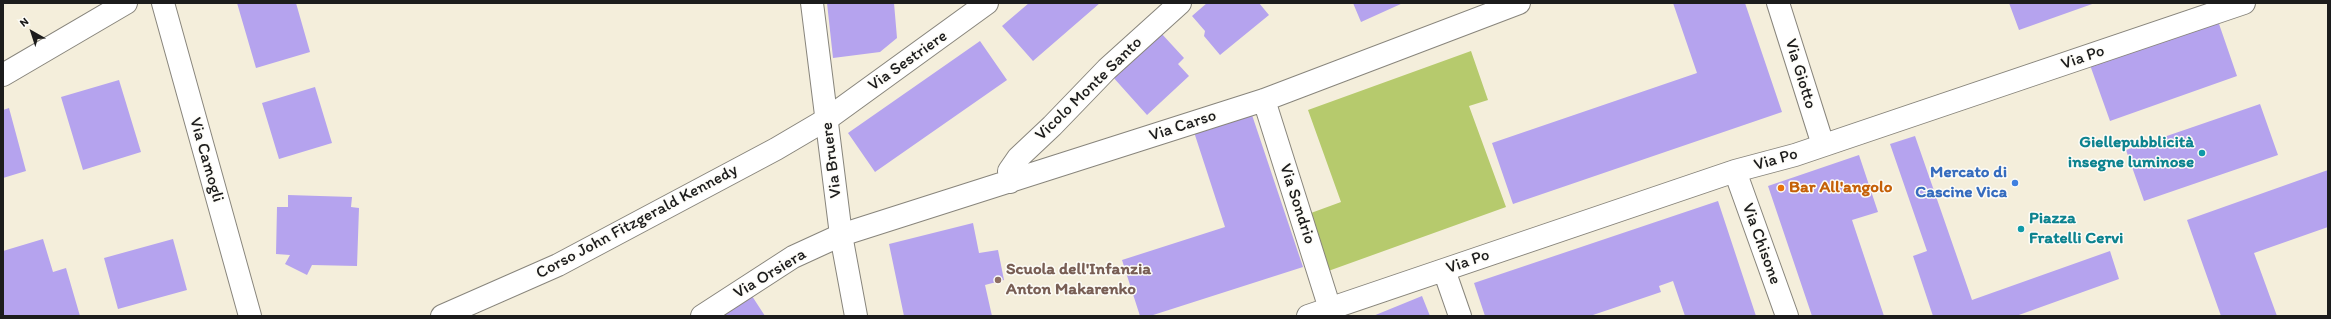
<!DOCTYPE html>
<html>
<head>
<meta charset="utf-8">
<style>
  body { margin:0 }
  #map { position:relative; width:2331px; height:319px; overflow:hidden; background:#f4eedb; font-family:Itim,sans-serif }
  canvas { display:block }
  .frame { position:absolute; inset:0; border:4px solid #1c1c1c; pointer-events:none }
  .north { position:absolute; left:12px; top:12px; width:40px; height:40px; -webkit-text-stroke:3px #fdfcf7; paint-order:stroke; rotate:321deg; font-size:11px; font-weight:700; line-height:16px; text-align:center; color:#1c1c1c }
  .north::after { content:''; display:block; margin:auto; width:14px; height:18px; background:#1c1c1c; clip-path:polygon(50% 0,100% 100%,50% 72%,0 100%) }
</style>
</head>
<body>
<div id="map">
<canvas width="2331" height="319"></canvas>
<div class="frame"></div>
<div class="north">N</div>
</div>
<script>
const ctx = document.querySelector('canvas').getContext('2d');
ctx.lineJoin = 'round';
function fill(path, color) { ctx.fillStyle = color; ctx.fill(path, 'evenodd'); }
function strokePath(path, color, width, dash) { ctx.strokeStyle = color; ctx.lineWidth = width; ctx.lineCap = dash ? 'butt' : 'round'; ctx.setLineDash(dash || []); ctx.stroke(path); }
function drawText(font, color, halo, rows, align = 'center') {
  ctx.font = font + ' Itim,sans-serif'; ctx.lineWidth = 3; ctx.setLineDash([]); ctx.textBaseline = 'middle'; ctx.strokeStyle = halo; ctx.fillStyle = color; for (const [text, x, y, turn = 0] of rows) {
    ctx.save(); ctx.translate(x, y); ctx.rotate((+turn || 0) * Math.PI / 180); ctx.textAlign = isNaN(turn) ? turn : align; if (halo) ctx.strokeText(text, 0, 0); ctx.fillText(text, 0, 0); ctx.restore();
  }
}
fill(new Path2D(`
  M 1471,51 L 1488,100 L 1469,106 L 1506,207 L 1320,274 L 1300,217 L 1341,202 L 1308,110 Z`), '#b6ca6d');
fill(new Path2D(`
  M 237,3 L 296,3 L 310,52 L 256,68 Z
  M 827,3 L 894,3 L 897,38 L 880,52 L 833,58 Z
  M 1029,3 L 1100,3 L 1033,61 L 1002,26 Z
  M 1207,3 L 1259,3 L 1269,15 L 1220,55 L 1204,36 L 1205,31 L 1192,16 Z
  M 1353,3 L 1403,3 L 1361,22 Z
  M 1673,3 L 1745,3 L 1782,112 L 1513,204 L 1492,143 L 1697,73 Z
  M 2009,3 L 2095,3 L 2019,30 Z
  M 2218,21 L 2237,76 L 2110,121 L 2090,65 Z
  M 1161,33 L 1184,58 L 1178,64 L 1189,76 L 1147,115 L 1112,76 Z
  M 980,41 L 1007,80 L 875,172 L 848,133 Z
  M 119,80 L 141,152 L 83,170 L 61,97 Z
  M 315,87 L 332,143 L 279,159 L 262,103 Z
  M 2260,104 L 2278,155 L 2144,201 L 2126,150 Z
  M 9,108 L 26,171 L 3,178 L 3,110 Z
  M 1250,109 L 1303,267 L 1150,316 L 1140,316 L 1122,260 L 1225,227 L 1193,129 Z
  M 1915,136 L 1972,300 L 2110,251 L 2119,279 L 2016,316 L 1933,316 L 1913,256 L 1927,251 L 1890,144 Z
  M 1859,155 L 1878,212 L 1852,220 L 1884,316 L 1812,316 L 1768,186 Z
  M 2328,170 L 2328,227 L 2254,253 L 2277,316 L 2221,316 L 2187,220 Z
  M 288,195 L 352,197 L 351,207 L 359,208 L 357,266 L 312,265 L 307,275 L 285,264 L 290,255 L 276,254 L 277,207 L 288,207 Z
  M 1718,201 L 1756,316 L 1685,316 L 1673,281 L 1659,286 L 1661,292 L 1590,316 L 1485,316 L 1474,283 Z
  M 973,223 L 979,253 L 998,250 L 1004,280 L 985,285 L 992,316 L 904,316 L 889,244 Z
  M 43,239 L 53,272 L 66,268 L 80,316 L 3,316 L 3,251 Z
  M 173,239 L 187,290 L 118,309 L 104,258 Z
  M 752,296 L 765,316 L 720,316 Z
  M 1422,296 L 1430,316 L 1373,316 Z`), '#b5a3ee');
const minor = new Path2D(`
  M 163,3 L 250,316
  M 1778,3 L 1823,145
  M 3,75 L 126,3
  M 1264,100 L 1330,309
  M 1735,171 L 1787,316
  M 1010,182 L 1009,171 L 1018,158 L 1052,126 L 1107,69 L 1180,3
  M 1444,270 L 1460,316
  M 442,316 L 558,265 L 776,149 L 827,119 L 987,3
  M 702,316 L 793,257 L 841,235 L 1264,100 L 1519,3
  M 1308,316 L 1735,171 L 1795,155 L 2244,3`);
const tertiary = new Path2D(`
  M 812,3 L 841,235 L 856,316`);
strokePath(minor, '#88857c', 24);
strokePath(tertiary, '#88857c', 24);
strokePath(minor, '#fff', 22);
strokePath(tertiary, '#fff', 22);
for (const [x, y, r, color] of [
  [2202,153,4,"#0f9aa8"],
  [2015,183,4,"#3f7fe0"],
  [1781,188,4,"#e8710a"],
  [2021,229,4,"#0f9aa8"],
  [998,280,4,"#8d6e63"]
]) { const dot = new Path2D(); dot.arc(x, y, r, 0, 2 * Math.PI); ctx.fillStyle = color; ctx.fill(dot); strokePath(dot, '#fdfcf7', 1.5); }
drawText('17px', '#1c1c1c', '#fdfcf7', [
  ["Via Po",2083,58,-19],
  ["Via Sestriere",908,61,-35],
  ["Via Giotto",1800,74,73],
  ["Vicolo Monte Santo",1089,89,-44],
  ["Via Carso",1183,126,-18],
  ["Via Camogli",206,160,74],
  ["Via Bruere",832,160,-97],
  ["Via Po",1776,160,-16],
  ["Via Sondrio",1297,204,72],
  ["Corso John Fitzgerald Kennedy",637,222,-28],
  ["Via Chisone",1761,244,70],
  ["Via Po",1468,262,-19],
  ["Via Orsiera",770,274,-31]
]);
drawText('bold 17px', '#0d838f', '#fdfcf7', [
  ["Giellepubblicità",2194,143],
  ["insegne luminose",2194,163],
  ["Piazza",2029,219,"left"],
  ["Fratelli Cervi",2029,239,"left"]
], 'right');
drawText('bold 17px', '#366cbe', '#fdfcf7', [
  ["Mercato di",2007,173],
  ["Cascine Vica",2007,193]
], 'right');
drawText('bold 17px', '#c56008', '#fdfcf7', [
  ["Bar All'angolo",1789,188]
], 'left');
drawText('bold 17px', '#785e54', '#fdfcf7', [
  ["Scuola dell'Infanzia",1006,270],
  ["Anton Makarenko",1006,290]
], 'left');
</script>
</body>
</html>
